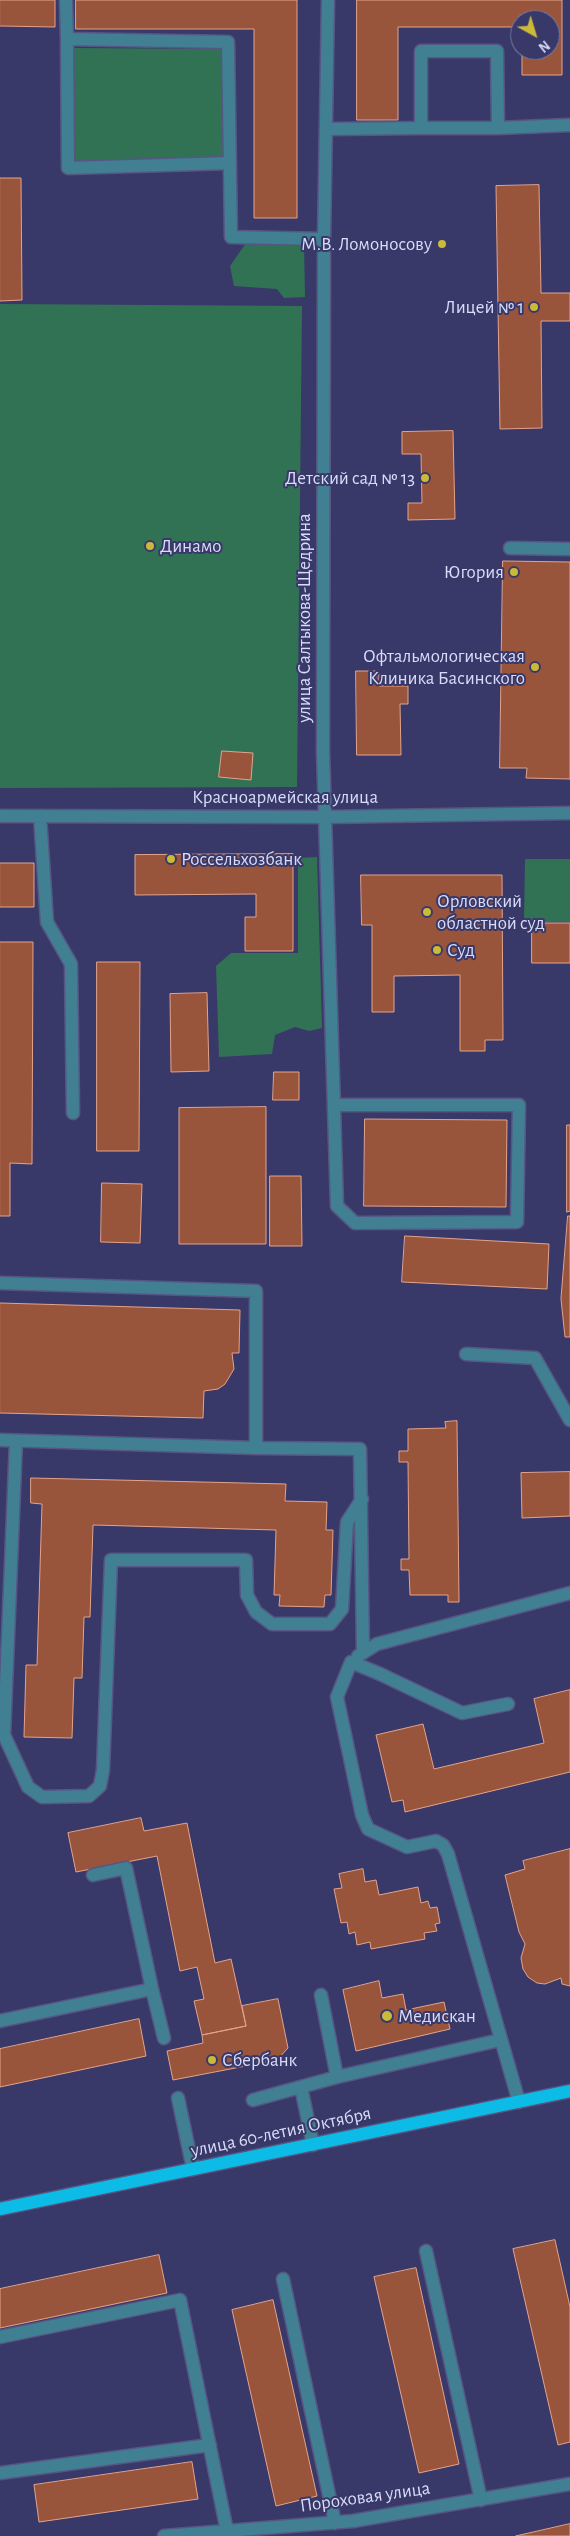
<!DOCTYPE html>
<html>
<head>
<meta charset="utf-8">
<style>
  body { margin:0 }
  #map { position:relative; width:570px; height:2536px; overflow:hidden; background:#393969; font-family:"Alegreya Sans",sans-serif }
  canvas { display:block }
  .north { position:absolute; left:510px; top:10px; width:50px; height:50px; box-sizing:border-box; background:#393969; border:1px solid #797aa3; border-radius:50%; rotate:141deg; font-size:14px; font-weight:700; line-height:20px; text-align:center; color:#d8dbf9 }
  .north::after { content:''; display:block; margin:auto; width:18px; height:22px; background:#cbba39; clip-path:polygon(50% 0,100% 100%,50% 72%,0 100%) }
</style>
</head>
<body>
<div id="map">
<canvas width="570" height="2536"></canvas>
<div class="north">N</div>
</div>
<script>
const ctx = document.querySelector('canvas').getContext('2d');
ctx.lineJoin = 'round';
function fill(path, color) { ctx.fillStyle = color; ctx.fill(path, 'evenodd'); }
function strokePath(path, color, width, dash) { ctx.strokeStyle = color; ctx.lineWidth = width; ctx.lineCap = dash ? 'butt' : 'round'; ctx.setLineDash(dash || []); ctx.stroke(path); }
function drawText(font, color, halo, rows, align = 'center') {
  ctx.font = font + ' "Alegreya Sans",sans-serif'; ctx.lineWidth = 4; ctx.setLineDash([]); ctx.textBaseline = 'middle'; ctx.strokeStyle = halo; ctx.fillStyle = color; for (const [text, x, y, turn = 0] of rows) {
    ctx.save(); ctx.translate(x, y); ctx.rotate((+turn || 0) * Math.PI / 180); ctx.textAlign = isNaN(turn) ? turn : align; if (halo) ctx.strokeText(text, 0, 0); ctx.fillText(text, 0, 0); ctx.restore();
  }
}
fill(new Path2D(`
  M 72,48 L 221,49 L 226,158 L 75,164 Z
  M 246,243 L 304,244 L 305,297 L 284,298 L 277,289 L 234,286 L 230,266 Z
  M 0,304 L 302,306 L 297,787 L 0,788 Z
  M 317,857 L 322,1028 L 309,1031 L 295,1027 L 275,1035 L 272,1054 L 219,1057 L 216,966 L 231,953 L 298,953 L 298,858 Z
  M 525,859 L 570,859 L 570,922 L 524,922 Z`), '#317255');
const building = new Path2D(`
  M 0,0 L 55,0 L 55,27 L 0,26 Z
  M 76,0 L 297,0 L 297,218 L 254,218 L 254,29 L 76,29 Z
  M 357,0 L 562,0 L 562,75 L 522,75 L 522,50 L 550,50 L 550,20 L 520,20 L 520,27 L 398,27 L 398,120 L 357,120 Z
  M 0,178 L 21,178 L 22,300 L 0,301 Z
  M 539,185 L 541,293 L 570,293 L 570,321 L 541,321 L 542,428 L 500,429 L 496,186 Z
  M 453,431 L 455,519 L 408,520 L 408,503 L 422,503 L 421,454 L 402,454 L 402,432 Z
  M 503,561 L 570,562 L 570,779 L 526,778 L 527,768 L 500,768 Z
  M 356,671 L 379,671 L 379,686 L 408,686 L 408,704 L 400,704 L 401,755 L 357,755 Z
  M 222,751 L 253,753 L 251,780 L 219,777 Z
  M 293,854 L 293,951 L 245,951 L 245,917 L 256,917 L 256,894 L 135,895 L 135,855 Z
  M 0,863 L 34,863 L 34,907 L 0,907 Z
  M 361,875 L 502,875 L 503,1040 L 485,1040 L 485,1051 L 460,1051 L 460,975 L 394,976 L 394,1012 L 372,1012 L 372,925 L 362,925 Z
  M 532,923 L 570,923 L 570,963 L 532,963 Z
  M 0,942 L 33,942 L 32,1164 L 10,1163 L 10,1216 L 0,1216 Z
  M 97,962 L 140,962 L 139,1151 L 97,1151 Z
  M 207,993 L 209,1071 L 171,1072 L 170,994 Z
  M 274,1072 L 299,1072 L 299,1100 L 273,1100 Z
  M 266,1107 L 266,1244 L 179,1244 L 179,1108 Z
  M 365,1119 L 507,1120 L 506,1207 L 364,1206 Z
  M 567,1125 L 570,1125 L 570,1211 L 567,1212 Z
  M 270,1176 L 301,1176 L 302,1246 L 270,1246 Z
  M 102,1183 L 142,1184 L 140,1243 L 101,1242 Z
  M 568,1216 L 570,1216 L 570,1337 L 565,1337 L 561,1299 Z
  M 405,1236 L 549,1244 L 547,1289 L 402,1282 Z
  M 0,1303 L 240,1310 L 239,1353 L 232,1353 L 234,1369 L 225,1384 L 218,1389 L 204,1391 L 203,1418 L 0,1413 Z
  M 457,1421 L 459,1602 L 448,1602 L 448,1595 L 410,1595 L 409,1570 L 401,1570 L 401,1559 L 409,1559 L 408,1462 L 399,1462 L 399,1451 L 408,1451 L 408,1429 L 446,1428 L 445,1422 Z
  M 570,1472 L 570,1516 L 522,1518 L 521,1473 Z
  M 31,1478 L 286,1484 L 285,1501 L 327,1502 L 326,1530 L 333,1530 L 331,1595 L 325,1595 L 324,1607 L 279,1606 L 280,1595 L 274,1595 L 276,1530 L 93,1525 L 90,1617 L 84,1617 L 82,1678 L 74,1678 L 72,1738 L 24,1737 L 26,1665 L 37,1665 L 42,1504 L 31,1503 Z
  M 570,1690 L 570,1772 L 405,1812 L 403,1800 L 392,1802 L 376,1735 L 423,1724 L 434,1769 L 544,1743 L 534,1699 Z
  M 141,1818 L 144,1831 L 187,1823 L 215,1963 L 231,1959 L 246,2026 L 202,2035 L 194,2001 L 204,1999 L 197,1967 L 180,1971 L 157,1856 L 76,1872 L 68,1833 Z
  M 570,1849 L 570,1986 L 562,1984 L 561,1978 L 545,1984 L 537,1983 L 528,1977 L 523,1969 L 521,1958 L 525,1944 L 519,1932 L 505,1875 L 525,1869 L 523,1861 Z
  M 363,1869 L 365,1882 L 376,1880 L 379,1895 L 418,1887 L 421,1903 L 428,1901 L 430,1908 L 437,1907 L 440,1923 L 435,1924 L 437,1931 L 424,1933 L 425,1939 L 371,1949 L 370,1942 L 357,1945 L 355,1932 L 349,1934 L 347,1922 L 341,1923 L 334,1889 L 342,1888 L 339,1874 Z
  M 379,1981 L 382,1998 L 403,1994 L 406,2010 L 444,2002 L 450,2029 L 356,2051 L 343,1990 Z
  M 278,1999 L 288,2048 L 277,2060 L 173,2080 L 167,2051 L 203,2043 L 202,2035 L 246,2026 L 242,2006 Z
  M 139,2019 L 146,2056 L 0,2087 L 0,2049 Z
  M 555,2240 L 570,2307 L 570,2442 L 558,2445 L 513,2249 Z
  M 159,2255 L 167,2293 L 0,2328 L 0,2289 Z
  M 416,2268 L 459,2464 L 419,2473 L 374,2277 Z
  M 273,2300 L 317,2496 L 276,2506 L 232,2310 Z
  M 192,2462 L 198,2499 L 39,2522 L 34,2485 Z
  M 570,2524 L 570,2536 L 516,2536 Z`);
fill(building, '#99553b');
strokePath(building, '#e3a38c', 1);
const minor = new Path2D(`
  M 66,0 L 67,39 L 228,42 L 231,237 L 324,239
  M 328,0 L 324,239 L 323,751 L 337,1206 L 355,1223 L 517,1222 L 519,1105 L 334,1105
  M 67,39 L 68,168 L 230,163
  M 498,128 L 569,125
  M 326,129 L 421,128 L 421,51 L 497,51 L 498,128 L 421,128
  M 510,548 L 570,549
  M 0,816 L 324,817 L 570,813
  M 40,816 L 47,922 L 71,964 L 73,1113
  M 0,1283 L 256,1291 L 256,1448 L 0,1440
  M 466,1354 L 535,1358 L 570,1420
  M 16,1441 L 4,1735 L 28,1787 L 42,1797 L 89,1796 L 100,1786 L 103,1770 L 111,1560 L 246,1560 L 247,1595 L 256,1612 L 272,1624 L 330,1624 L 342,1609 L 347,1522 L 362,1499
  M 256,1448 L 360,1449 L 363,1652
  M 358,1656 L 377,1644 L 570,1593
  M 508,1704 L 462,1713 L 380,1674 L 351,1662 L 337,1697 L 362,1815 L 368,1829 L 407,1847 L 436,1841 L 443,1845 L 448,1854 L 519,2102
  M 152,1989 L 164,2038
  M 321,1995 L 337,2077
  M 0,2021 L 152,1989 L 126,1868 L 93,1875
  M 301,2087 L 313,2145
  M 178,2098 L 193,2169
  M 253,2100 L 337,2077 L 500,2040
  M 426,2251 L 481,2500
  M 283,2279 L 335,2523
  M 0,2337 L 180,2300 L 227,2531
  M 0,2473 L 210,2445
  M 164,2536 L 353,2521 L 570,2484`);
const major = new Path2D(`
  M 0,2209 L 570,2091`);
strokePath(minor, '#565683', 15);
strokePath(major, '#565683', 15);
strokePath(minor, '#417f93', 12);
strokePath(major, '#0dbce6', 12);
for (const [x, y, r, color] of [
  [442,244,5,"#cbba39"],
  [534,307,5,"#cbba39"],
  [425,478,5,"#cbba39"],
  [150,546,5,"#cbba39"],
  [514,572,5,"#cbba39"],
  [535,667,5,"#cbba39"],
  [171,859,5,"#cbba39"],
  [427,912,5,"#cbba39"],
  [437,950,5,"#cbba39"],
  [387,2016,6,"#cbba39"],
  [212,2060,5,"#cbba39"]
]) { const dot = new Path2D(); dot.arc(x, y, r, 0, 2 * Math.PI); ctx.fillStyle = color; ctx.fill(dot); strokePath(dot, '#393969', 2); }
drawText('19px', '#d8dbf9', '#393969', [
  ["М.В. Ломоносову",432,244,"right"],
  ["Лицей № 1",524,307,"right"],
  ["Детский сад № 13",415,478,"right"],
  ["Динамо",160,546],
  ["Югория",504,572,"right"],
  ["Офтальмологическая",525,656,"right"],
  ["Клиника Басинского",525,678,"right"],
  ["Россельхозбанк",181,859],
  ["Орловский",437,901],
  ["областной суд",437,923],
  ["Суд",447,950],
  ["Медискан",398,2016],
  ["Сбербанк",222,2060]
], 'left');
drawText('19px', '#d8dbf9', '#393969', [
  ["улица Салтыкова-Щедрина",304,618,-90],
  ["Красноармейская улица",285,797],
  ["улица 60-летия Октября",281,2132,-12],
  ["Пороховая улица",365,2497,-8]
]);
</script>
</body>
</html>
